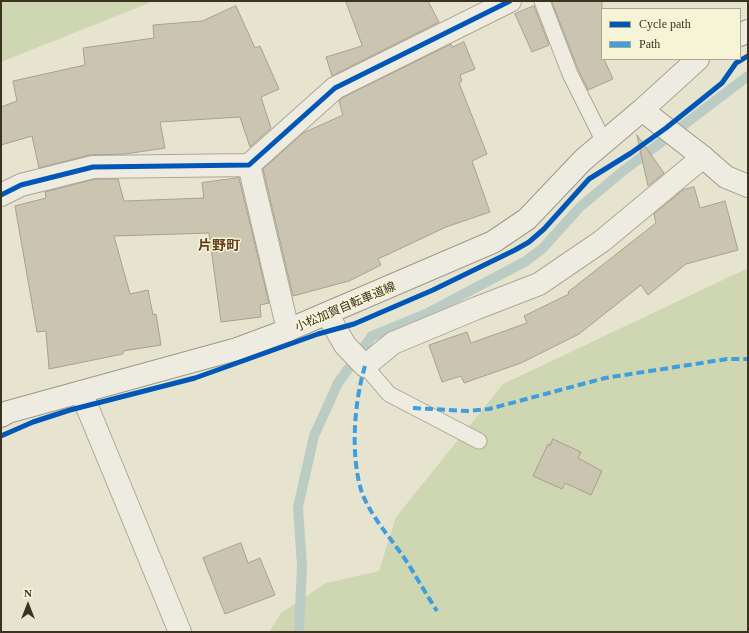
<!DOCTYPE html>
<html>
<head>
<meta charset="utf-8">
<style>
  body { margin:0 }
  #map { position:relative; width:749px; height:633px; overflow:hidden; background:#e6e4cf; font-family:Georgia,serif }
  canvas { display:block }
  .frame { position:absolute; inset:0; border:2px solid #3b331f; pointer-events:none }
  .legend { position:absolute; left:601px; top:8px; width:140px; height:52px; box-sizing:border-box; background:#f6f4d6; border:1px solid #aba78d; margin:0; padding:5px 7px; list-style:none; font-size:12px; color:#3b331f }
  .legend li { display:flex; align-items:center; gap:8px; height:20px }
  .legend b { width:20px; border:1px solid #aba78d }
  .north { position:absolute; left:8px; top:585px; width:40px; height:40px; -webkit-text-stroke:3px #f6f4d6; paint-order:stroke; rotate:0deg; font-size:11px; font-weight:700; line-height:16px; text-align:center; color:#3b331f }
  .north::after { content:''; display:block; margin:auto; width:14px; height:18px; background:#3b331f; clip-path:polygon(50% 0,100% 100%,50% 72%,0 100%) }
</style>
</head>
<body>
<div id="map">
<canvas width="749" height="633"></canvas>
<div class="frame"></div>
<ul class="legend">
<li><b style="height:5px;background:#0057b8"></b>Cycle path</li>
<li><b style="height:5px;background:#3f9de0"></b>Path</li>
</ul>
<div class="north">N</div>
</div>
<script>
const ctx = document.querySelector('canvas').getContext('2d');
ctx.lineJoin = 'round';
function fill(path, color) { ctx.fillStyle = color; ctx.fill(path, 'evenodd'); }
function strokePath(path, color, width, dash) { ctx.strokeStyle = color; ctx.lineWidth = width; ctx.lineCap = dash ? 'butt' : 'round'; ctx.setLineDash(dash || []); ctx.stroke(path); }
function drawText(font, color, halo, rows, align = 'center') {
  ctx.font = font + ' Georgia,"Noto Sans JP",serif'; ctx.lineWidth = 3; ctx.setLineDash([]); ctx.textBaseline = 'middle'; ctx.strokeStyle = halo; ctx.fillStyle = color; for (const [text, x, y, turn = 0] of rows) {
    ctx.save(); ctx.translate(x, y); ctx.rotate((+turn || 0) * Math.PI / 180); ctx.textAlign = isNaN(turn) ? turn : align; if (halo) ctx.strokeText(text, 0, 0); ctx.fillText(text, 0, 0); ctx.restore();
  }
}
fill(new Path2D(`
  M 1,1 L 154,1 L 1,62 Z
  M 748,268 L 748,632 L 269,632 L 281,613 L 326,583 L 379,571 L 396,517 L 503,384 Z`), '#cfd7b2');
strokePath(new Path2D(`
  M 299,632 L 302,566 L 298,507 L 314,436 L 338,383 L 372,336 L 426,314 L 526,261 L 543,248 L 580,207 L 623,171 L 748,76`), '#bbccc4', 10);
const building = new Path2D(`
  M 346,1 L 428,1 L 439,22 L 332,76 L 326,57 L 362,46 Z
  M 552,1 L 602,1 L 602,59 L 604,59 L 613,79 L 588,90 L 578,69 Z
  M 236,6 L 255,48 L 260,46 L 279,89 L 261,97 L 271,128 L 250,147 L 240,117 L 160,122 L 165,148 L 125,154 L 90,155 L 39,168 L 32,136 L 1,145 L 1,107 L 17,101 L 13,81 L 85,65 L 83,48 L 154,38 L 153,25 L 202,21 Z
  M 534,6 L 549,45 L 532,52 L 515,14 Z
  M 464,42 L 475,69 L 460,75 L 462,81 L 459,83 L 487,154 L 472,161 L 490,212 L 446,227 L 378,259 L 381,265 L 349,281 L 293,296 L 263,169 L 303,133 L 343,115 L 339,101 L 342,98 L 451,44 L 452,47 Z
  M 637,135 L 664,173 L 648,186 L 637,136 Z
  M 239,178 L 269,303 L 260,305 L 261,317 L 221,322 L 209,233 L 114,236 L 130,294 L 148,290 L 153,315 L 156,314 L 161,345 L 123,351 L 123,354 L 49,369 L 46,331 L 37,332 L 15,206 L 46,198 L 45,192 L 95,179 L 118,179 L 124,201 L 204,198 L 202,183 Z
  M 694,187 L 700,208 L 725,201 L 738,250 L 686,264 L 648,295 L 641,285 L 579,334 L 521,363 L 464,383 L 461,376 L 442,382 L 429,345 L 467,332 L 471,343 L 527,323 L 524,316 L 569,294 L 568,292 L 656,223 L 654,214 L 683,190 Z
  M 553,439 L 581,452 L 578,458 L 602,471 L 591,495 L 565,483 L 562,489 L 533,476 L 548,444 L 550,445 Z
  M 241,543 L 248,563 L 260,558 L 275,595 L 225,614 L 203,558 Z`);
fill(building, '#cac4b0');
strokePath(building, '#a6a08e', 1);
const service = new Path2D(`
  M 542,1 L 570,74 L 604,142
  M 365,366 L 389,394 L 479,441`);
const minor = new Path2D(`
  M 249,165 L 288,330
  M 1,195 L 21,185 L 93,167 L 249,165 L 335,88 L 510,1
  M 327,314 L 345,345 L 365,366 L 393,343 L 477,308 L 539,284 L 602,241 L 703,157
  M 81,392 L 180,632`);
const secondary = new Path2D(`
  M 740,35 L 748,31
  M 698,59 L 642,110 L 703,157 L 726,177 L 748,186
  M 1,416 L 8,412 L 237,349 L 288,330 L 493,242 L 527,219 L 583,160 L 642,110`);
strokePath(service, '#aba897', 17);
strokePath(minor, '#aba897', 24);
strokePath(secondary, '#9b9888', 24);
strokePath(service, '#eeece1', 15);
strokePath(minor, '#eeece1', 22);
strokePath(secondary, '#eeece1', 22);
strokePath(new Path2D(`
  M 365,366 C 354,403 350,456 362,493 C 372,518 390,537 405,559 C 416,576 426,594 437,611
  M 413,408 L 467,411 L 489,409 L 605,378 L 727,359 L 748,359`), '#3f9de0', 4, [8, 4]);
strokePath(new Path2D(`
  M 1,195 L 21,185 L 93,167 L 249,165 L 335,88 L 510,1
  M 1,436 L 33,422 L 70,410 L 195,378 L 318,334 L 354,324 L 433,290 L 515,250 L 529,242 L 544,229 L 589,179 L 631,153 L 666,128 L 722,83 L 736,63 L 748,56`), '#0057b8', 5);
drawText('12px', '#3b331f', '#f6f4d6', [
  ["小松加賀自転車道線",345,306,-23]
]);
drawText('bold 14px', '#673e1e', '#f6f4d6', [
  ["片野町",219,245]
]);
</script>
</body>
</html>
